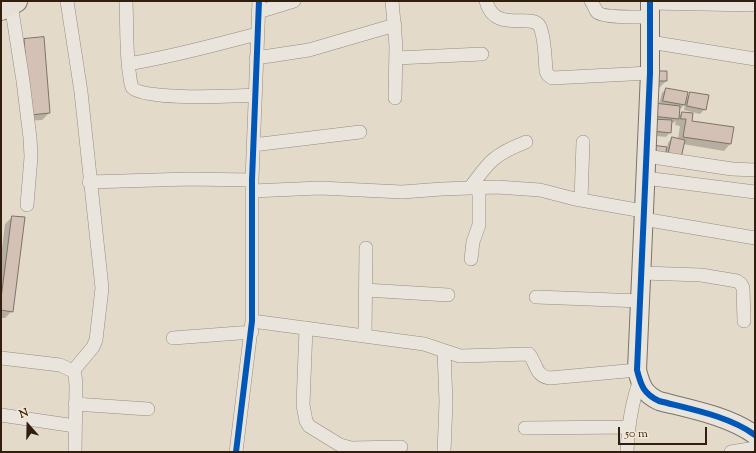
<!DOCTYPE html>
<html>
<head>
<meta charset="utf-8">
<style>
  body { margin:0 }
  #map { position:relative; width:756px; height:453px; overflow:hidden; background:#e4dac9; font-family:"Sorts Mill Goudy",serif }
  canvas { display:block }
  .frame { position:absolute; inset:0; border:2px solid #311e0d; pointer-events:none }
  .north { position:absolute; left:8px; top:405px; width:40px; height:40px; -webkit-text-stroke:3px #f5e9d4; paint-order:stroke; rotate:340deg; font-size:11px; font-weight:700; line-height:16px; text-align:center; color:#311e0d }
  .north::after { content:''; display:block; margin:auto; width:14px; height:18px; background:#311e0d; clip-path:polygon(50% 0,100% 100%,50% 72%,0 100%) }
  .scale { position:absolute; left:618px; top:427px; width:89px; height:18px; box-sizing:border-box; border:2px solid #311e0d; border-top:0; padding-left:5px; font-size:12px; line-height:14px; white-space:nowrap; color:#311e0d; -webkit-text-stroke:3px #f5e9d4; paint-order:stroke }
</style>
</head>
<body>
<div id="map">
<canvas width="756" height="453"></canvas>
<div class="frame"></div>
<div class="north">N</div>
<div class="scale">50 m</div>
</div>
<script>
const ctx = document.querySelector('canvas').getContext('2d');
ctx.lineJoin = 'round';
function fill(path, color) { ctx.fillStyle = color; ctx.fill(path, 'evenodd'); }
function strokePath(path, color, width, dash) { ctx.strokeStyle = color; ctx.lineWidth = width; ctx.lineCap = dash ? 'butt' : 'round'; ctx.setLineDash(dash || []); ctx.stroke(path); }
fill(new Path2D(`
  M 43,38 L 49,113 L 42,120 L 23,121 L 17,47 L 24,40 Z
  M 647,81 L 666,81 L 657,90 Z
  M 666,89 L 686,98 L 691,93 L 705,109 L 700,114 L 684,110 L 685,104 L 680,109 L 678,117 L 682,113 L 690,122 L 730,144 L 724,151 L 683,144 L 676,162 L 652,146 L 667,148 L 668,143 L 672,138 L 678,139 L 680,126 L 675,125 L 676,121 L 673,123 L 671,122 L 670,132 L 666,137 L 648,135 L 659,104 L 662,93 Z
  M 12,217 L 12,311 L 5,318 L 1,318 L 1,257 L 5,224 Z`), '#0003');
const building = new Path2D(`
  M 44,37 L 50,113 L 30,115 L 24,39 Z
  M 656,71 L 667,71 L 667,81 L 656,81 Z
  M 666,88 L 688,92 L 685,105 L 663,101 Z
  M 690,92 L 709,95 L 706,110 L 687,106 Z
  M 654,103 L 680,106 L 679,119 L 652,116 Z
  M 682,112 L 693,113 L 692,121 L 734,127 L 731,144 L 683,137 L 686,119 L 681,119 Z
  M 652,119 L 672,120 L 671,133 L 652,131 Z
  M 672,137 L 685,140 L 681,158 L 668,156 Z
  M 652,145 L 667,147 L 665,156 L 651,153 Z
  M 12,216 L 25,217 L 13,312 L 1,310 L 1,299 Z`);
fill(building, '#d4c1b5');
strokePath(building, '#7b7368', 1);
const street = new Path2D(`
  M 67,1 L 81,92 L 102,288 L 96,340 L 93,347 L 73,371
  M 126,1 C 127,24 126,48 129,71 C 130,76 130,82 132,87 C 138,101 237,96 255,95
  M 392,1 L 396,46 L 395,98
  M 486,1 C 495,35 533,11 540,27 C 545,39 545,58 546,71 L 548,75 L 552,78 L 650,73
  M 591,1 C 593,4 595,9 597,12 C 603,18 641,17 650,17
  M 650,3 L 755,5
  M 11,4 L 23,81 L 30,138 L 31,157 L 27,205
  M 258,12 L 294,1
  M 650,42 L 755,59
  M 256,58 L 309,50 L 395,25
  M 396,58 L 482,54
  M 128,64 C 172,57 215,45 257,34
  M 253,145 L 360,132
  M 646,156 L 732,169 L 755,170
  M 645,178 L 755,192
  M 89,182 L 189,179 L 252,180
  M 470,188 C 489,161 495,154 526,142
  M 252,191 L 320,188 L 402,192 L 442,189 L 497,187 L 540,190 L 575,199 L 643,211
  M 581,200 L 583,142
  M 643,219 L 755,238
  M 471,259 L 473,242 L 479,225 L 479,188
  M 642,273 L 701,275 L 737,281 L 741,284 L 743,288 L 744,321
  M 365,290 L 448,295
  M 536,297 L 641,301
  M 252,321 L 424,344 L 460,356 L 529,354 C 537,364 535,376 550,378 L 637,370
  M 306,328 L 303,405 L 306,421 L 309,426 L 340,445 L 351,448 L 401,447
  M 365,335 L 366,248
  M 173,338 L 252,332
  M 1,358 L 60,365 L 73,371 L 75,375 L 76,385 L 75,452
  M 75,404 L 148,409
  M 1,415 L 75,426
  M 525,428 L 629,427
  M 236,452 L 252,321 L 252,180 L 259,1
  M 444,452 L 446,402 L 444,351
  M 627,452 C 628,427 631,404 640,380
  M 731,452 L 755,448`);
const secondary = new Path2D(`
  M 650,1 L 650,73 L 637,370 C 641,386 644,394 659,401 C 690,409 729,416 755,435`);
const highway = new Path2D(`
  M 1,9 L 16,1`);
strokePath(street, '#958c81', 14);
strokePath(secondary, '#7b7368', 20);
strokePath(highway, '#7b7368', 24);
strokePath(street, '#e9e4dc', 13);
strokePath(secondary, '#e9e4dc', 18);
strokePath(highway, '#e6e0d6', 22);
strokePath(new Path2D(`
  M 650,1 L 650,73 L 637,370 C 641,386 644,394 659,401 C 690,409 729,416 755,435
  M 236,452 L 252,321 L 252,180 L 259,1`), '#0057b8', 6);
</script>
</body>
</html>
